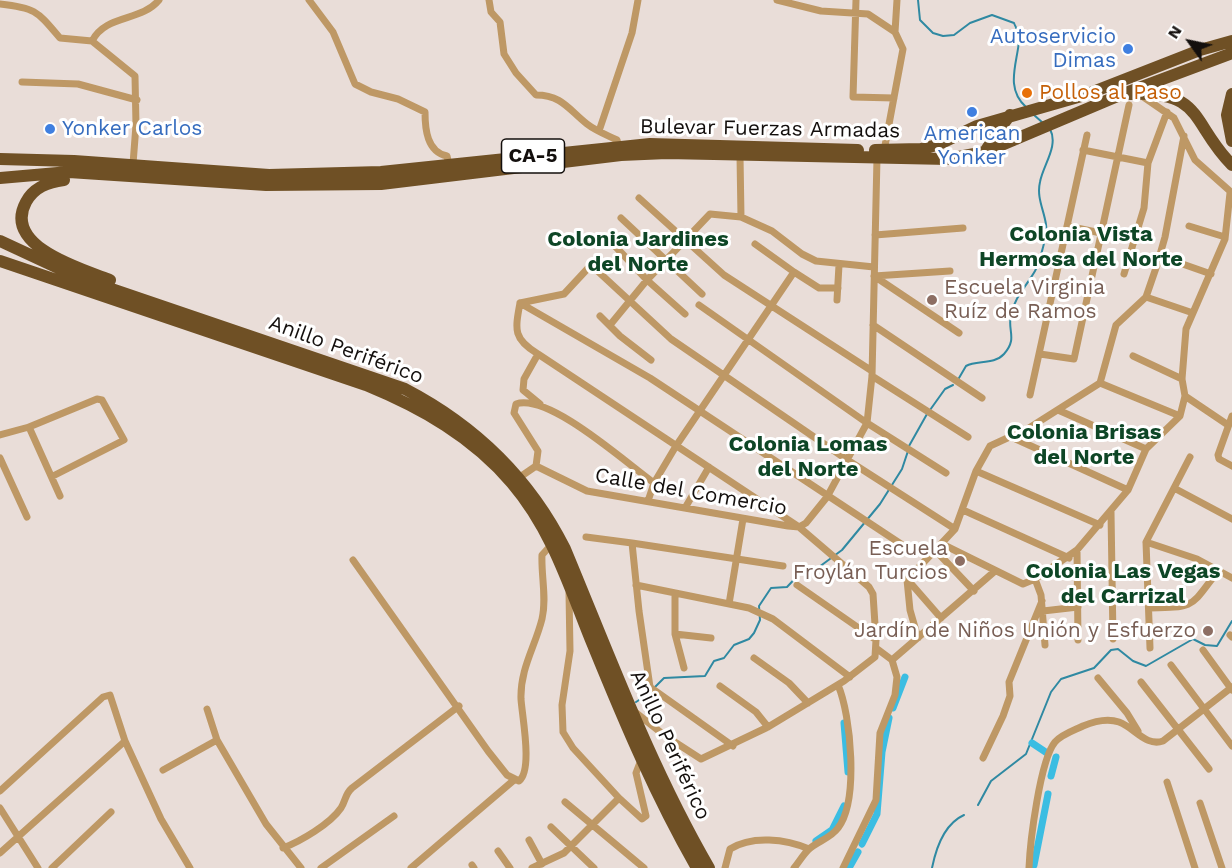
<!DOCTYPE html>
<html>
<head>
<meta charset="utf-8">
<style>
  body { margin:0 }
  #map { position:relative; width:1232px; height:868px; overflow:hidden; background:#e9ddd8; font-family:"Work Sans",sans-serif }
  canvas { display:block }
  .north { position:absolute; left:1160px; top:12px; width:60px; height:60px; -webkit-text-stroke:4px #fff; paint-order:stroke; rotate:303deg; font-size:16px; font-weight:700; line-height:24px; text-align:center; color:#130f0d }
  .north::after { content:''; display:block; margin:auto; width:21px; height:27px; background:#130f0d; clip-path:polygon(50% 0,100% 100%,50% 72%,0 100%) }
</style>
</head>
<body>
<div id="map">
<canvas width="1232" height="868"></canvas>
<div class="north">N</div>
</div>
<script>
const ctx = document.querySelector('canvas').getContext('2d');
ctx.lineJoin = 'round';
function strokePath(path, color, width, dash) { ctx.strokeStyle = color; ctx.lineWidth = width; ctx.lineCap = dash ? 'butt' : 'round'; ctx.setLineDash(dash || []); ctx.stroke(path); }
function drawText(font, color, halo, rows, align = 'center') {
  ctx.font = font + ' "Work Sans",sans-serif'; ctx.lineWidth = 6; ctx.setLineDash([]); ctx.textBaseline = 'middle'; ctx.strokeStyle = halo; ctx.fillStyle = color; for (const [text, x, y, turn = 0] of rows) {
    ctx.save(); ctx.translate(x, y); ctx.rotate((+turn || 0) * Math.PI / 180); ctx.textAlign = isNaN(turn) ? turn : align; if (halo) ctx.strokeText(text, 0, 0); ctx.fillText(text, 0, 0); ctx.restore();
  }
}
strokePath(new Path2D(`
  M 918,0 L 920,20 L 933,33 L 943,36 L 954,35 L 970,23 L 992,15 L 1014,23 C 1016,28 1020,34 1019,41 C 1017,64 1005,88 1026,107
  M 1034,115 L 1043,123
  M 959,378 L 966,366 C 977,360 994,365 1004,354 C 1018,338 1007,331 1011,315 C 1014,298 1027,285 1035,271 C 1040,262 1042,250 1045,240 C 1051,219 1035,203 1040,182 C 1043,165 1059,146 1050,129
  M 930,410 L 945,389 L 953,385
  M 909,446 L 927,414
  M 654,688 L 664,678 L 705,676 L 714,661 L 724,658 L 734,645 L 749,639 L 754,633 L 760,620 L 759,606 L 771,588 L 787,587 L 803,570 L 819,567 L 842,550 L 880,504 L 902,469 L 908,451
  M 636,702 L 650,693
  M 978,805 L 991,781 L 1026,754 L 1051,692 L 1061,679 L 1094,668 L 1111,650 L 1118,649 L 1133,661 L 1146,666 L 1193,639 L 1205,645 L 1217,646 L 1232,621
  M 932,868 C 936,848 944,824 964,815`), '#2f89a2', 2);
strokePath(new Path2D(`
  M 893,708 L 905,677
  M 844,723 L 848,772
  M 1032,743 L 1047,753
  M 1051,776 L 1056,757
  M 816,841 L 832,830 L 844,806
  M 862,844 L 877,814 L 882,752 L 889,718
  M 1034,865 L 1048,794
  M 849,868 L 858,852`), '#3bbde2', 7);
strokePath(new Path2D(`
  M 309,0 L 333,32 L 355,84 L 371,92 L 398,99 L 425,112 C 425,129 427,152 447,156 L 449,165
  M 489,0 L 491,12 L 500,22 L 504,54 L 516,73 L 536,95 C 562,95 569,110 587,124 C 596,131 607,135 617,140 L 619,147
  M 777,0 L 821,11 L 868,14 L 895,32 L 903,49 L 884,151
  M 856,0 L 853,97 L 894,98
  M 0,4 C 36,8 37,11 60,38 L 92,41
  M 895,32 L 897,0
  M 92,41 L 135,76 L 136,125 L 133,164
  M 92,41 C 106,14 141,22 159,0
  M 22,82 L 78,84 L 137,100
  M 1142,96 L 1174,118 L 1195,160 L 1232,193
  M 599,131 L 632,33 L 638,0
  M 1083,150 L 1148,163
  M 740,156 L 741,217
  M 639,198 L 724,275 L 872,371
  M 621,218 L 702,294
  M 1067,226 L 1101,233
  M 1189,226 L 1225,237
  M 1102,229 L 1134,236
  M 875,235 L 963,228
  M 614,245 L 647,280 L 685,314
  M 1174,261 L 1211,274
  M 794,272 L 819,288 L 838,288
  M 1124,274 L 1144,208 L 1148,163 L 1167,112
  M 874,276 L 959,333
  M 874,276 L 950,271
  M 1146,297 L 1193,313
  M 837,300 L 839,265
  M 520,303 L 564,294 L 591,265 L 671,339 L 849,461 L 955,529
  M 520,303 L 650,378 L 901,544
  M 520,303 C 515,330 513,339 538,354 L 524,379 L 523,390 L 540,404
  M 699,305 L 867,423 L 946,473
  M 600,316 L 620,336 L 651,360
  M 610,325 L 647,280 L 710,214 L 741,217 L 772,231 L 802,254 L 816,261 L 874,267
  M 873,325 L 982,398
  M 538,354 L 799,527 L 869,587 L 873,594 L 876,640 L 875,657 L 844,681 L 768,727 L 701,759 L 664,735 L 635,712
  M 1040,354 L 1074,359 L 1129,105
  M 1133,356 L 1182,379
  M 872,376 L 968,437
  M 1100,383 L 1180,416
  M 1030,395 L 1087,135
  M 1185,396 L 1228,425
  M 1058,410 L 1146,449
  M 1232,416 L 1218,455 L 1219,459 L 1232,466
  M 29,427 L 60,496
  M 0,435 L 29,427 L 97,399 L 102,400 L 124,440 L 53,476
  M 1009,436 L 1128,490
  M 0,458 L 27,517
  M 536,466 L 538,451 L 514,413 L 516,404 C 549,393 626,463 654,483
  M 976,471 L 1100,525
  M 520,477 L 536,466 L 587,491 L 788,526 L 799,527 L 806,523 L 827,497 L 867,423 L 872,376 L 877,158
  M 1174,488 L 1232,519
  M 648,501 L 654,483 L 676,446 L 794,272 L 755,244
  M 685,508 L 709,467
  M 963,510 L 1069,558
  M 1111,512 L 1113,639
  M 586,537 L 632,543 L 639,611 L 650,687 L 733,746
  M 1146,542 L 1197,559 L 1232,578
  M 632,543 L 783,566
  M 942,544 L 1023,584 L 1035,579 L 1077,550 L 1128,490 L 1146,449 L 1180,416 L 1185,396 L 1182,379 L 1186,329 L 1225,239 L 1230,193
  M 1077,550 L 1078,640
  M 936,551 L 974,591
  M 353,560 L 488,751 L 507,775 L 519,781 C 533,770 522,716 521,699 C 520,669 535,647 542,619 C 547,598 541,576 542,555 L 552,544
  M 907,579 L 941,618
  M 1035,579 L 1041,595 L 1045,645
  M 636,585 L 749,608 L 773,619 L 850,677
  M 797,585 L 876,640
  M 675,593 L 675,634 L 684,668
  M 729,604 L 743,519
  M 1150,608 C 1197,607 1190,607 1218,571
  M 1043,611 L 1078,607
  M 675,634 L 711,638
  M 1230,635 L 1232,637
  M 918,638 L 910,610 L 907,580 L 955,529 L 976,471 L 990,446 L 1029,428 L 1100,383 L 1116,325 L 1146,297 L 1157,265 L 1165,237 L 1184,136
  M 876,648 L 892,660
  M 1150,648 L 1146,542 L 1190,457
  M 1203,650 L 1232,690
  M 754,658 L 789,683 L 808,703
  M 1171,665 L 1232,746
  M 1098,678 L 1127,713 L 1138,731
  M 1141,682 L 1209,769
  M 720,686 L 756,712 L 768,727
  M 207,709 L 217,740 L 266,824 L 301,868
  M 983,758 L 1003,716 L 1010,696 L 1009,682 L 1042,601
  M 163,770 L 217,740
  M 1167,782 L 1195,868
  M 0,791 L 103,697 L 110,695 L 125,741
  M 619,798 L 642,819 L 646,816 L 636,773 L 641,760
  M 565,802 L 644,868
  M 1200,803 L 1222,868
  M 0,808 L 38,868
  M 551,827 L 594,868
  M 529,840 L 542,864
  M 283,848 C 301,841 330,824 341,808 C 346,800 345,794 352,788 L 459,706
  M 498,851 L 510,868
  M 0,853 L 125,741 L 161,819 L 190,868
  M 472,865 L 474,868
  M 52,868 L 111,812
  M 321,868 L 394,816
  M 411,868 L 514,780
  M 532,868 L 564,853 L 619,798 L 573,748 L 563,732 L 562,705 L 570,651 L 569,593
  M 725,868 L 730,849 C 752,835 786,839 809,849
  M 794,868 C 799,862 803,855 808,850 C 817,841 830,839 838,828 C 859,801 851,715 838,685
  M 843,868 L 876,800 L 880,733 L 895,695 L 897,677 L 892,660 L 995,571
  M 1029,868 C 1030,842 1040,760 1055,742 C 1062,734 1075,730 1083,726 C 1095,721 1107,718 1119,722 C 1135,728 1146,747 1163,741 L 1232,687`), '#be9865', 7);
strokePath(new Path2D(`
  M 1130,94 C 1204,90 1191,124 1232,165
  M 1232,94 L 1227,115 L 1232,141
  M 1010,115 L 1001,127 L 1005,136 L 1016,139
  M 977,126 L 990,129 L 995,136 L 985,152
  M 875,150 L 921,149 L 937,145 L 977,126 L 1085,95 L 1200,50 L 1232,41
  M 0,159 L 74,161 L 269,175 L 381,172 L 650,144 L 858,150
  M 0,178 L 69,172 L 266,185 L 381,184 L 621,155 L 667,153 L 948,159 L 985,152 L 1120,95 L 1232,53
  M 64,180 C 48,182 34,187 26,202 C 2,246 81,269 110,280
  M 0,241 L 82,279 L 405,389 C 476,426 529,477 565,549 C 610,657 650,766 709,868
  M 0,261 L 366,385 C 422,408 473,437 512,483 C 553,531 570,589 593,645 C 624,721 656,797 697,868`), '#6f5025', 12);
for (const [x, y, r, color] of [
  [1128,49,6,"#3f7fe0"],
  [1027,93,6,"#e8710a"],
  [972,112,6,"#3f7fe0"],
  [50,129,6,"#3f7fe0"],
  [932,300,6,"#8d6e63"],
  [960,561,6,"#8d6e63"],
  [1208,631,6,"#8d6e63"]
]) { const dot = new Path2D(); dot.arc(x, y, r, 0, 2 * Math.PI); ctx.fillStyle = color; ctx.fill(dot); strokePath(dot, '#fff', 2); }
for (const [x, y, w] of [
  [533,156,63]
]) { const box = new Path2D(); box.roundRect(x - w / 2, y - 17, w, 34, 4.5); ctx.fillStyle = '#fff'; ctx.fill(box); strokePath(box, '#130f0d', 1.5); }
drawText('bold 20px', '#130f0d', null, [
  ["CA-5",533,156]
]);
drawText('21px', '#366cbe', '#fff', [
  ["Autoservicio",1116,37],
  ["Dimas",1116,61],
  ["Yonker Carlos",62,129,"left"],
  ["American",972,134,"center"],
  ["Yonker",972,158,"center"]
], 'right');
drawText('21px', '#c56008', '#fff', [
  ["Pollos al Paso",1039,93]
], 'left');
drawText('21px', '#130f0d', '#fff', [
  ["Bulevar Fuerzas Armadas",770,129,1],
  ["Anillo Periférico",346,350,20],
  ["Calle del Comercio",691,492,10],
  ["Anillo Periférico",670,745,65]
]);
drawText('21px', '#785e54', '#fff', [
  ["Escuela Virginia",944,288,"left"],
  ["Ruíz de Ramos",944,312,"left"],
  ["Escuela",948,549],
  ["Froylán Turcios",948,573],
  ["Jardín de Niños Unión y Esfuerzo",1196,631]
], 'right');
drawText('bold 22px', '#0e4626', '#fff', [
  ["Colonia Vista",1081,235],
  ["Hermosa del Norte",1081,260],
  ["Colonia Jardines",638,240],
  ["del Norte",638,265],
  ["Colonia Brisas",1084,433],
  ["del Norte",1084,458],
  ["Colonia Lomas",808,445],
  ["del Norte",808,470],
  ["Colonia Las Vegas",1123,572],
  ["del Carrizal",1123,597]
]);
</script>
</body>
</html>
